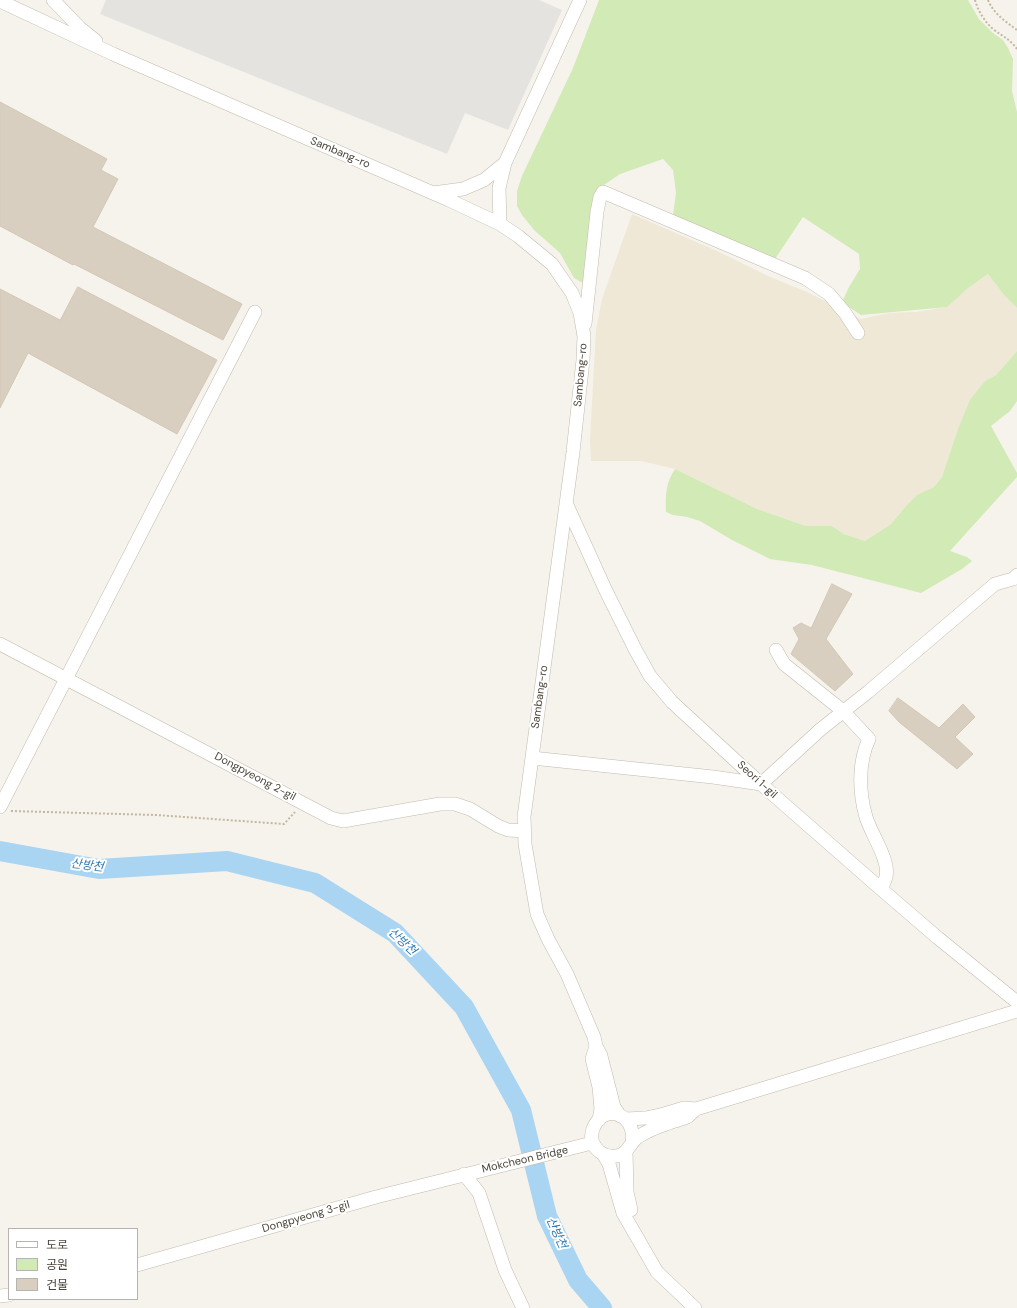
<!DOCTYPE html>
<html>
<head>
<meta charset="utf-8">
<style>
  body { margin:0 }
  #map { position:relative; width:1017px; height:1308px; overflow:hidden; background:#f6f3ec; font-family:"DM Sans","Noto Sans KR",sans-serif }
  canvas { display:block }
  .legend { position:absolute; left:8px; top:1228px; width:130px; height:72px; box-sizing:border-box; background:#fff; border:1px solid #b7b4b0; margin:0; padding:5px 7px; list-style:none; font-size:12px; color:#4b4439 }
  .legend li { display:flex; align-items:center; gap:8px; height:20px }
  .legend b { width:20px; border:1px solid #b7b4b0 }
</style>
</head>
<body>
<div id="map">
<canvas width="1017" height="1308"></canvas>
<ul class="legend">
<li><b style="height:5px;background:#fff"></b>도로</li>
<li><b style="height:11px;background:#d2eab5"></b>공원</li>
<li><b style="height:11px;background:#d8cfc1"></b>건물</li>
</ul>
</div>
<script>
const ctx = document.querySelector('canvas').getContext('2d');
ctx.lineJoin = 'round';
function fill(path, color) { ctx.fillStyle = color; ctx.fill(path, 'evenodd'); }
function strokePath(path, color, width, dash) { ctx.strokeStyle = color; ctx.lineWidth = width; ctx.lineCap = dash ? 'butt' : 'round'; ctx.setLineDash(dash || []); ctx.stroke(path); }
function drawText(font, color, halo, rows, align = 'center') {
  ctx.font = font + ' "DM Sans","Noto Sans KR",sans-serif'; ctx.lineWidth = 4; ctx.setLineDash([]); ctx.textBaseline = 'middle'; ctx.strokeStyle = halo; ctx.fillStyle = color; for (const [text, x, y, turn = 0] of rows) {
    ctx.save(); ctx.translate(x, y); ctx.rotate((+turn || 0) * Math.PI / 180); ctx.textAlign = isNaN(turn) ? turn : align; if (halo) ctx.strokeText(text, 0, 0); ctx.fillText(text, 0, 0); ctx.restore();
  }
}
fill(new Path2D(`
  M 632,214 L 717,251 L 770,277 L 807,292 L 861,319 L 889,313 L 916,312 L 946,307 L 967,289 L 988,274 L 1004,295 L 1017,308 L 1017,351 L 996,375 L 985,381 L 958,429 L 942,477 L 934,487 L 917,496 L 906,506 L 891,524 L 865,541 L 844,534 L 832,526 L 806,526 L 757,509 L 675,469 L 641,461 L 591,461 L 590,440 L 596,330 L 602,299 Z`), '#efe8d6');
fill(new Path2D(`
  M 599,0 L 968,0 L 979,19 L 993,33 L 1003,40 L 1008,48 L 1013,59 L 1012,91 L 1017,112 L 1017,308 L 1004,295 L 988,274 L 967,289 L 947,307 L 861,315 L 846,305 L 843,300 L 849,287 L 860,269 L 859,254 L 803,217 L 775,259 L 673,215 L 676,193 L 673,170 L 663,159 L 620,174 L 598,189 L 586,281 L 581,282 L 574,278 L 560,253 L 534,230 L 522,215 L 517,206 L 517,191 L 522,176 L 573,68 Z
  M 1017,351 L 1017,401 L 1010,411 L 991,426 L 1017,473 L 1017,477 L 950,551 L 967,557 L 972,561 L 962,569 L 921,593 L 812,565 L 770,559 L 732,540 L 700,521 L 687,517 L 673,515 L 666,512 C 665,496 666,482 675,469 L 757,509 L 806,526 L 832,526 L 844,534 L 865,541 L 891,524 L 906,506 L 917,495 L 934,487 L 942,477 L 958,429 L 970,400 L 985,381 L 996,375 Z`), '#d2eab5');
fill(new Path2D(`
  M 106,0 L 539,0 L 562,10 L 508,130 L 465,113 L 447,154 L 100,14 Z`), '#e5e3e0');
strokePath(new Path2D(`
  M 0,851 L 99,869 L 227,861 L 315,883 L 395,933 L 464,1007 L 521,1110 L 547,1216 L 578,1280 L 602,1308`), '#a9d4f2', 20);
const building = new Path2D(`
  M 0,102 L 107,159 L 101,170 L 118,179 L 93,227 L 242,304 L 223,340 L 74,264 L 73,265 L 0,226 Z
  M 78,287 L 217,360 L 177,434 L 28,353 L 0,408 L 0,289 L 60,320 Z
  M 832,584 L 852,594 L 826,639 L 853,674 L 835,691 L 791,654 L 799,639 L 793,628 L 801,623 L 811,628 Z
  M 898,698 L 939,728 L 963,704 L 975,717 L 955,737 L 973,754 L 957,769 L 899,722 L 889,711 Z`);
fill(building, '#d8cfc1');
strokePath(building, '#d3c7b4', 1);
const minor = new Path2D(`
  M 53,0 L 80,28 L 96,41
  M 0,1 L 113,54 L 449,200 L 500,224 L 518,236 L 552,264 L 572,293 L 580,313 L 584,336 L 583,360 L 573,452 L 524,817 L 525,844 L 537,914 L 548,939 L 567,974 L 594,1037 L 596,1046 L 601,1056 L 614,1107 L 620,1116
  M 433,193 L 463,189 L 484,180 L 505,163 L 580,0
  M 500,224 L 499,188 L 505,163
  M 585,324 L 597,212 L 600,197 L 603,192 L 805,278 L 829,294 L 845,313 L 858,333
  M 566,503 L 606,591 L 635,649 L 650,676 L 672,702 L 761,784 L 881,889 L 938,938 L 1017,1002
  M 0,644 L 331,818 L 343,821 L 440,804 L 455,804 L 470,809 L 498,826 L 508,830 L 525,831
  M 776,650 L 784,664 L 843,711 L 869,739 C 858,762 859,793 866,817 C 871,834 890,860 886,877 C 885,881 883,885 881,889
  M 532,758 L 713,777 L 761,784 L 821,729 L 868,692 L 995,584 L 1013,579 L 1017,575
  M 0,807 L 255,312
  M 596,1046 L 592,1059 L 599,1087 L 601,1109 L 599,1120
  M 626,1119 L 646,1118 L 664,1114 L 684,1108 L 696,1109
  M 632,1143 C 637,1113 603,1102 593,1129 C 587,1144 601,1158 616,1156 C 628,1155 630,1142 638,1137 C 647,1131 657,1127 666,1124 C 673,1121 681,1120 687,1117 C 690,1115 693,1112 696,1109 L 1017,1011
  M 626,1151 L 627,1192 L 631,1210
  M 603,1154 L 609,1164 L 623,1213 L 657,1272 L 695,1308
  M 464,1174 L 479,1193 L 505,1270 L 523,1308
  M 137,1265 L 376,1197 L 592,1143
  M 0,1296 L 9,1295`);
strokePath(minor, '#c2bbae', 14);
strokePath(new Path2D(`
  M 975,0 C 978,11 985,22 993,29 C 1003,37 1009,38 1017,49
  M 988,0 C 993,13 1006,22 1017,30
  M 11,811 L 156,815 L 284,824 L 295,812`), '#c4b79f', 2, [2, 2]);
strokePath(minor, '#fff', 13);
drawText('11px', '#4b4439', '#fff', [
  ["Sambang-ro",340,153,23],
  ["Sambang-ro",581,375,-85],
  ["Sambang-ro",540,697,-82],
  ["Dongpyeong 2-gil",255,777,28],
  ["Seori 1-gil",757,780,42],
  ["Mokcheon Bridge",525,1160,-13],
  ["Dongpyeong 3-gil",306,1217,-16]
]);
drawText('italic 12px', '#2e7ab2', '#fff', [
  ["산방천",87,866,7],
  ["산방천",402,942,43],
  ["산방천",556,1233,66]
]);
</script>
</body>
</html>
